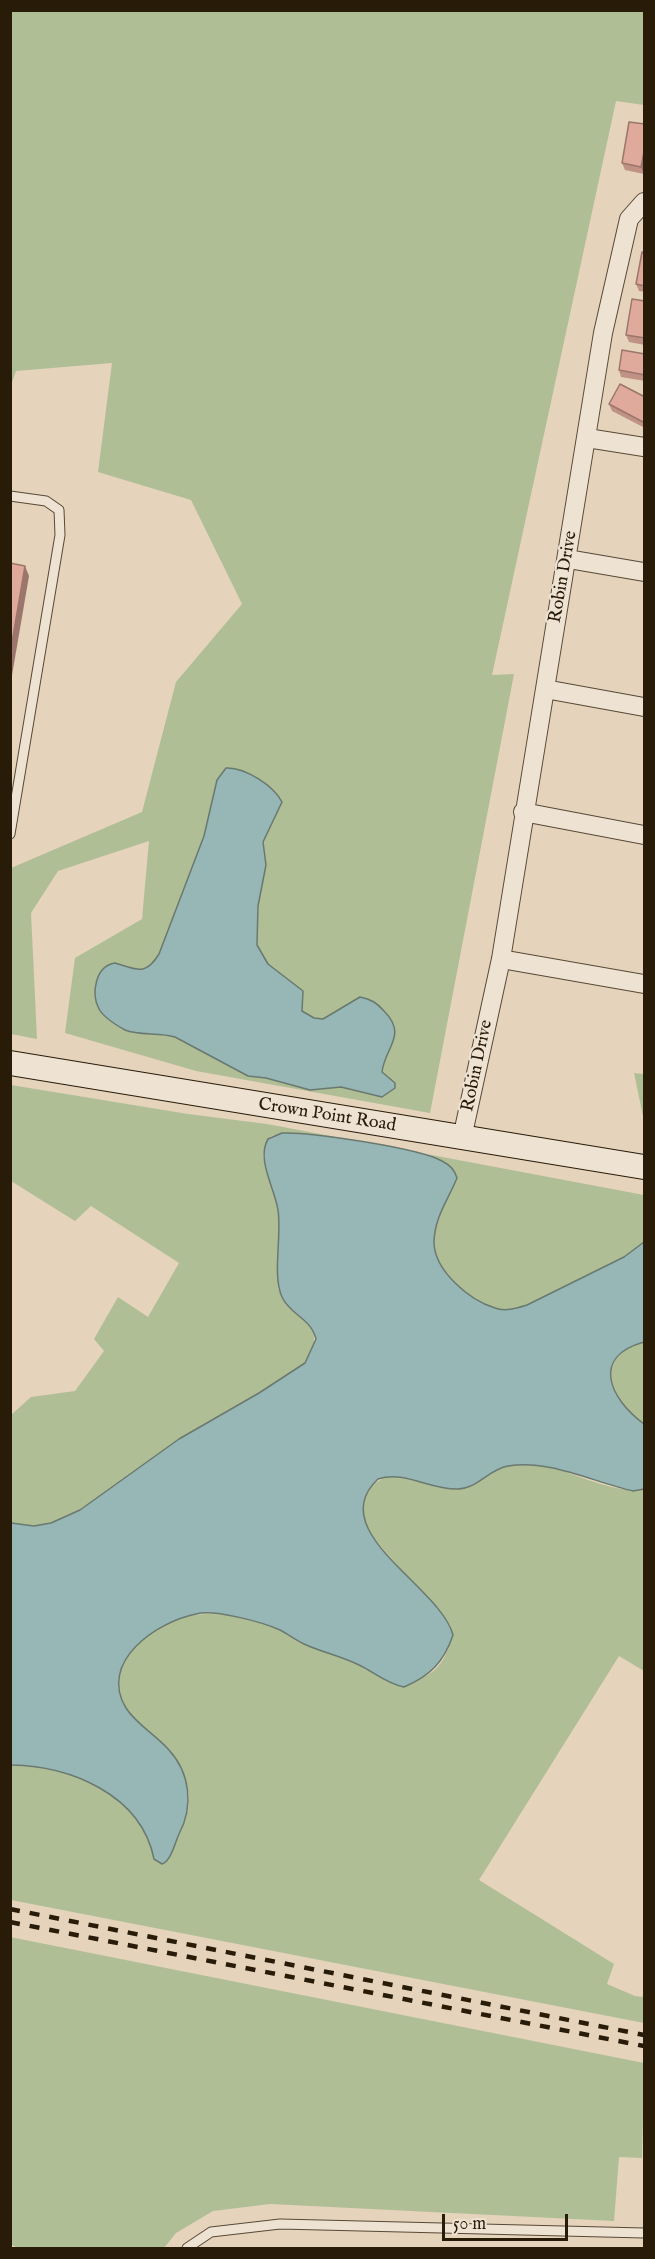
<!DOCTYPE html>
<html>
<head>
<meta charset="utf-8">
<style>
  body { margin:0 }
  #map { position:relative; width:655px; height:2259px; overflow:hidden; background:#e5d3bc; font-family:"IM FELL English",serif }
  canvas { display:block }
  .frame { position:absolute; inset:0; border:12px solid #281b08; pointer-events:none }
  .scale { position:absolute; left:442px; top:2214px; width:126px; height:27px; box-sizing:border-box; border:3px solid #281b08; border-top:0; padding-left:8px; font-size:18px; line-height:21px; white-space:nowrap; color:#281b08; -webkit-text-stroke:4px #eee2d3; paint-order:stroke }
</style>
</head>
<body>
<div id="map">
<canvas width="655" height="2259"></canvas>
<div class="frame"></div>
<div class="scale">50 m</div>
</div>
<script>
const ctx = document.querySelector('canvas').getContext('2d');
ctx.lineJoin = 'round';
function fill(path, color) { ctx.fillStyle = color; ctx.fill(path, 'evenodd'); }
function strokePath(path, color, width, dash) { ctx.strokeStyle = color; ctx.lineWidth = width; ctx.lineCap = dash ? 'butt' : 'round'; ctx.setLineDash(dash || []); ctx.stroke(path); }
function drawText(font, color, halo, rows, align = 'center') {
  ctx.font = font + ' "IM FELL English",serif'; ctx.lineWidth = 4.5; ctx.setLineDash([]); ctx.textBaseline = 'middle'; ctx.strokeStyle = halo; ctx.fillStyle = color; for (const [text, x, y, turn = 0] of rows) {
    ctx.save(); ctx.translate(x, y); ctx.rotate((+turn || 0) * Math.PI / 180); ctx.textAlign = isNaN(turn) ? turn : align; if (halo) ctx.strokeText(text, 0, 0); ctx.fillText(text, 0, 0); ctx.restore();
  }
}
fill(new Path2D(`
  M 11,11 L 644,11 L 644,105 L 616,101 L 492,675 L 514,674 L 430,1113 L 196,1071 L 65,1033 L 75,958 L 142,919 L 149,841 L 58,871 L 31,913 L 37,1039 L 11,1034 L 11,868 L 142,812 L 176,682 L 242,604 L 191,500 L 98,472 L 112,363 L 16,371 L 11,385 Z
  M 634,1073 L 644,1074 L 644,1121 Z
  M 11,1085 L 188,1114 L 267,1124 L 644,1195 L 644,1242 L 624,1257 L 527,1305 C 517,1308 505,1312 495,1308 C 469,1300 435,1271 434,1243 C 434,1219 448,1200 457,1178 L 455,1172 L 441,1160 L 416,1152 L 293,1133 L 271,1136 L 263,1155 L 278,1207 L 281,1232 L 278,1288 L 283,1300 L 306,1320 L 314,1333 L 314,1346 L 305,1363 L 259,1393 L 179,1439 L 80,1510 L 51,1523 L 34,1526 L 11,1523 L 11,1415 L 31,1397 L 75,1391 L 104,1351 L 94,1339 L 118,1297 L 148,1317 L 179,1263 L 91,1206 L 75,1221 L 11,1181 Z
  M 644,1342 L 644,1424 C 610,1399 590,1357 644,1342 Z
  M 515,1465 C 524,1465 534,1465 543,1466 C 577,1472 610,1494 644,1489 L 644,1671 L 619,1656 L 479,1880 L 614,1964 L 607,1984 L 635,1996 L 644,1997 L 644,2023 L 11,1900 L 11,1765 C 70,1766 141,1794 154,1859 L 168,1860 C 173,1843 185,1828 188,1810 C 198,1749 132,1738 120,1693 C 115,1673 127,1655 141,1642 C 180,1604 231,1610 277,1629 C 287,1633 295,1641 305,1645 C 320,1651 337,1655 352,1662 C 367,1668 381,1678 396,1685 C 407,1681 423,1679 432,1672 C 445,1663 454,1640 450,1625 L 370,1534 L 362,1511 L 362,1501 L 372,1485 L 387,1476 L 407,1479 Z
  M 10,1937 L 644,2063 L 642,2158 L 619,2157 L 614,2221 L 270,2204 L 213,2211 L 176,2233 L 164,2248 L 18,2248 L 10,2244 Z`), '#afbe95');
const water = new Path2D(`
  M 226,768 C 245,767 274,786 282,802 L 263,842 L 266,865 L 258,906 L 257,945 L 268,964 L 303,991 L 302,1011 L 314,1018 L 323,1019 L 360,997 C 371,999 377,1003 384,1011 C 408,1035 385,1047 382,1072 L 395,1083 L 395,1088 L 382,1097 L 341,1087 L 310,1090 L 266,1078 L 248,1076 L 175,1037 C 159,1032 139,1036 125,1030 C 116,1025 104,1018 99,1009 C 91,994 95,966 115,963 C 136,969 145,977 159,954 L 204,836 L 217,780 Z
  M 282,1133 C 311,1132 419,1148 442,1161 C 450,1165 455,1170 457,1178 C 448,1200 434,1218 434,1243 C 435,1271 469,1300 495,1308 C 505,1312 517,1308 527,1305 L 624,1257 L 644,1242 L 644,1342 C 590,1357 610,1399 644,1424 L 644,1489 L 633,1491 C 593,1482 549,1459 508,1466 C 489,1469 477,1489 458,1489 C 430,1490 404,1470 378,1479 C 322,1531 441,1587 453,1635 C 444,1662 430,1676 404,1687 C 387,1684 374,1672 359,1665 C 341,1656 321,1652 304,1644 C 295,1640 288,1634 280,1630 C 262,1622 214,1609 196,1614 C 156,1622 98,1662 126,1708 C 136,1724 156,1735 169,1750 C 190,1773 194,1806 179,1834 C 175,1843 171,1861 162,1864 L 154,1859 C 141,1794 70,1766 11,1765 L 11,1523 L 34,1526 L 51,1523 L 80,1510 L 179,1439 L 259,1393 L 305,1363 L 316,1339 C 311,1318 290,1315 282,1297 C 272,1275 282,1236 278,1210 C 275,1189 256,1159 268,1139 Z`);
fill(water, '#96b7b6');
strokePath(water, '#6a7970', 1.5);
const lane = new Path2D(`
  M 10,496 L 46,501 L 59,510 L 60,535 L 10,834
  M 187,2248 L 211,2232 L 280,2224 L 644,2233`);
const street = new Path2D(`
  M 587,438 L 644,447
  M 568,559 L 644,572
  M 545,689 L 644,707
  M 523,812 L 644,835
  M 501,959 L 644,984
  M 462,1138 L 501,959 L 603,333 L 629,219 L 644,202`);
const secondary = new Path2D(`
  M 10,1063 L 644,1167`);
strokePath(lane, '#574935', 11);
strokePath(street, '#574935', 20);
strokePath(secondary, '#281b08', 26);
strokePath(lane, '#eee2d3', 9);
strokePath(street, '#eee2d3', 18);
strokePath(secondary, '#eee2d3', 24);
strokePath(new Path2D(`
  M 10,1909 L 644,2035
  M 10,1922 L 644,2046`), '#281b08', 4.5, [10, 10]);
fill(new Path2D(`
  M 645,124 L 645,169 L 644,174 L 625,170 L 622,163 Z
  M 645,253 L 645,292 L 639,291 L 636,284 Z
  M 645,301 L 645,345 L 629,342 L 626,335 Z
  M 645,354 L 645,381 L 621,377 L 619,370 Z
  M 645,397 L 645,428 L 612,411 L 609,404 Z`), '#c09185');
fill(new Path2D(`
  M 645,147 L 645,169 L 644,174 L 641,167 Z
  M 25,566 L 29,576 L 10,687 L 10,654 Z`), '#9c766c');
const building = new Path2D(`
  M 629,122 L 645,124 L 645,147 L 641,167 L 622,163 Z
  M 642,252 L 645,253 L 645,286 L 636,284 Z
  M 632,299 L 645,301 L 645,338 L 626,335 Z
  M 622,350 L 645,354 L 645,375 L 619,370 Z
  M 620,384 L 645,397 L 645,419 L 643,422 L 609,404 Z
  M 10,563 L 25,566 L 10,654 Z`);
fill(building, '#dfa99b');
strokePath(building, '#9c766c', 1.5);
drawText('18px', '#281b08', '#eee2d3', [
  ["Robin Drive",564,577,-80],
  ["Robin Drive",478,1066,-78],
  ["Crown Point Road",327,1116,9]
]);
</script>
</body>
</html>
